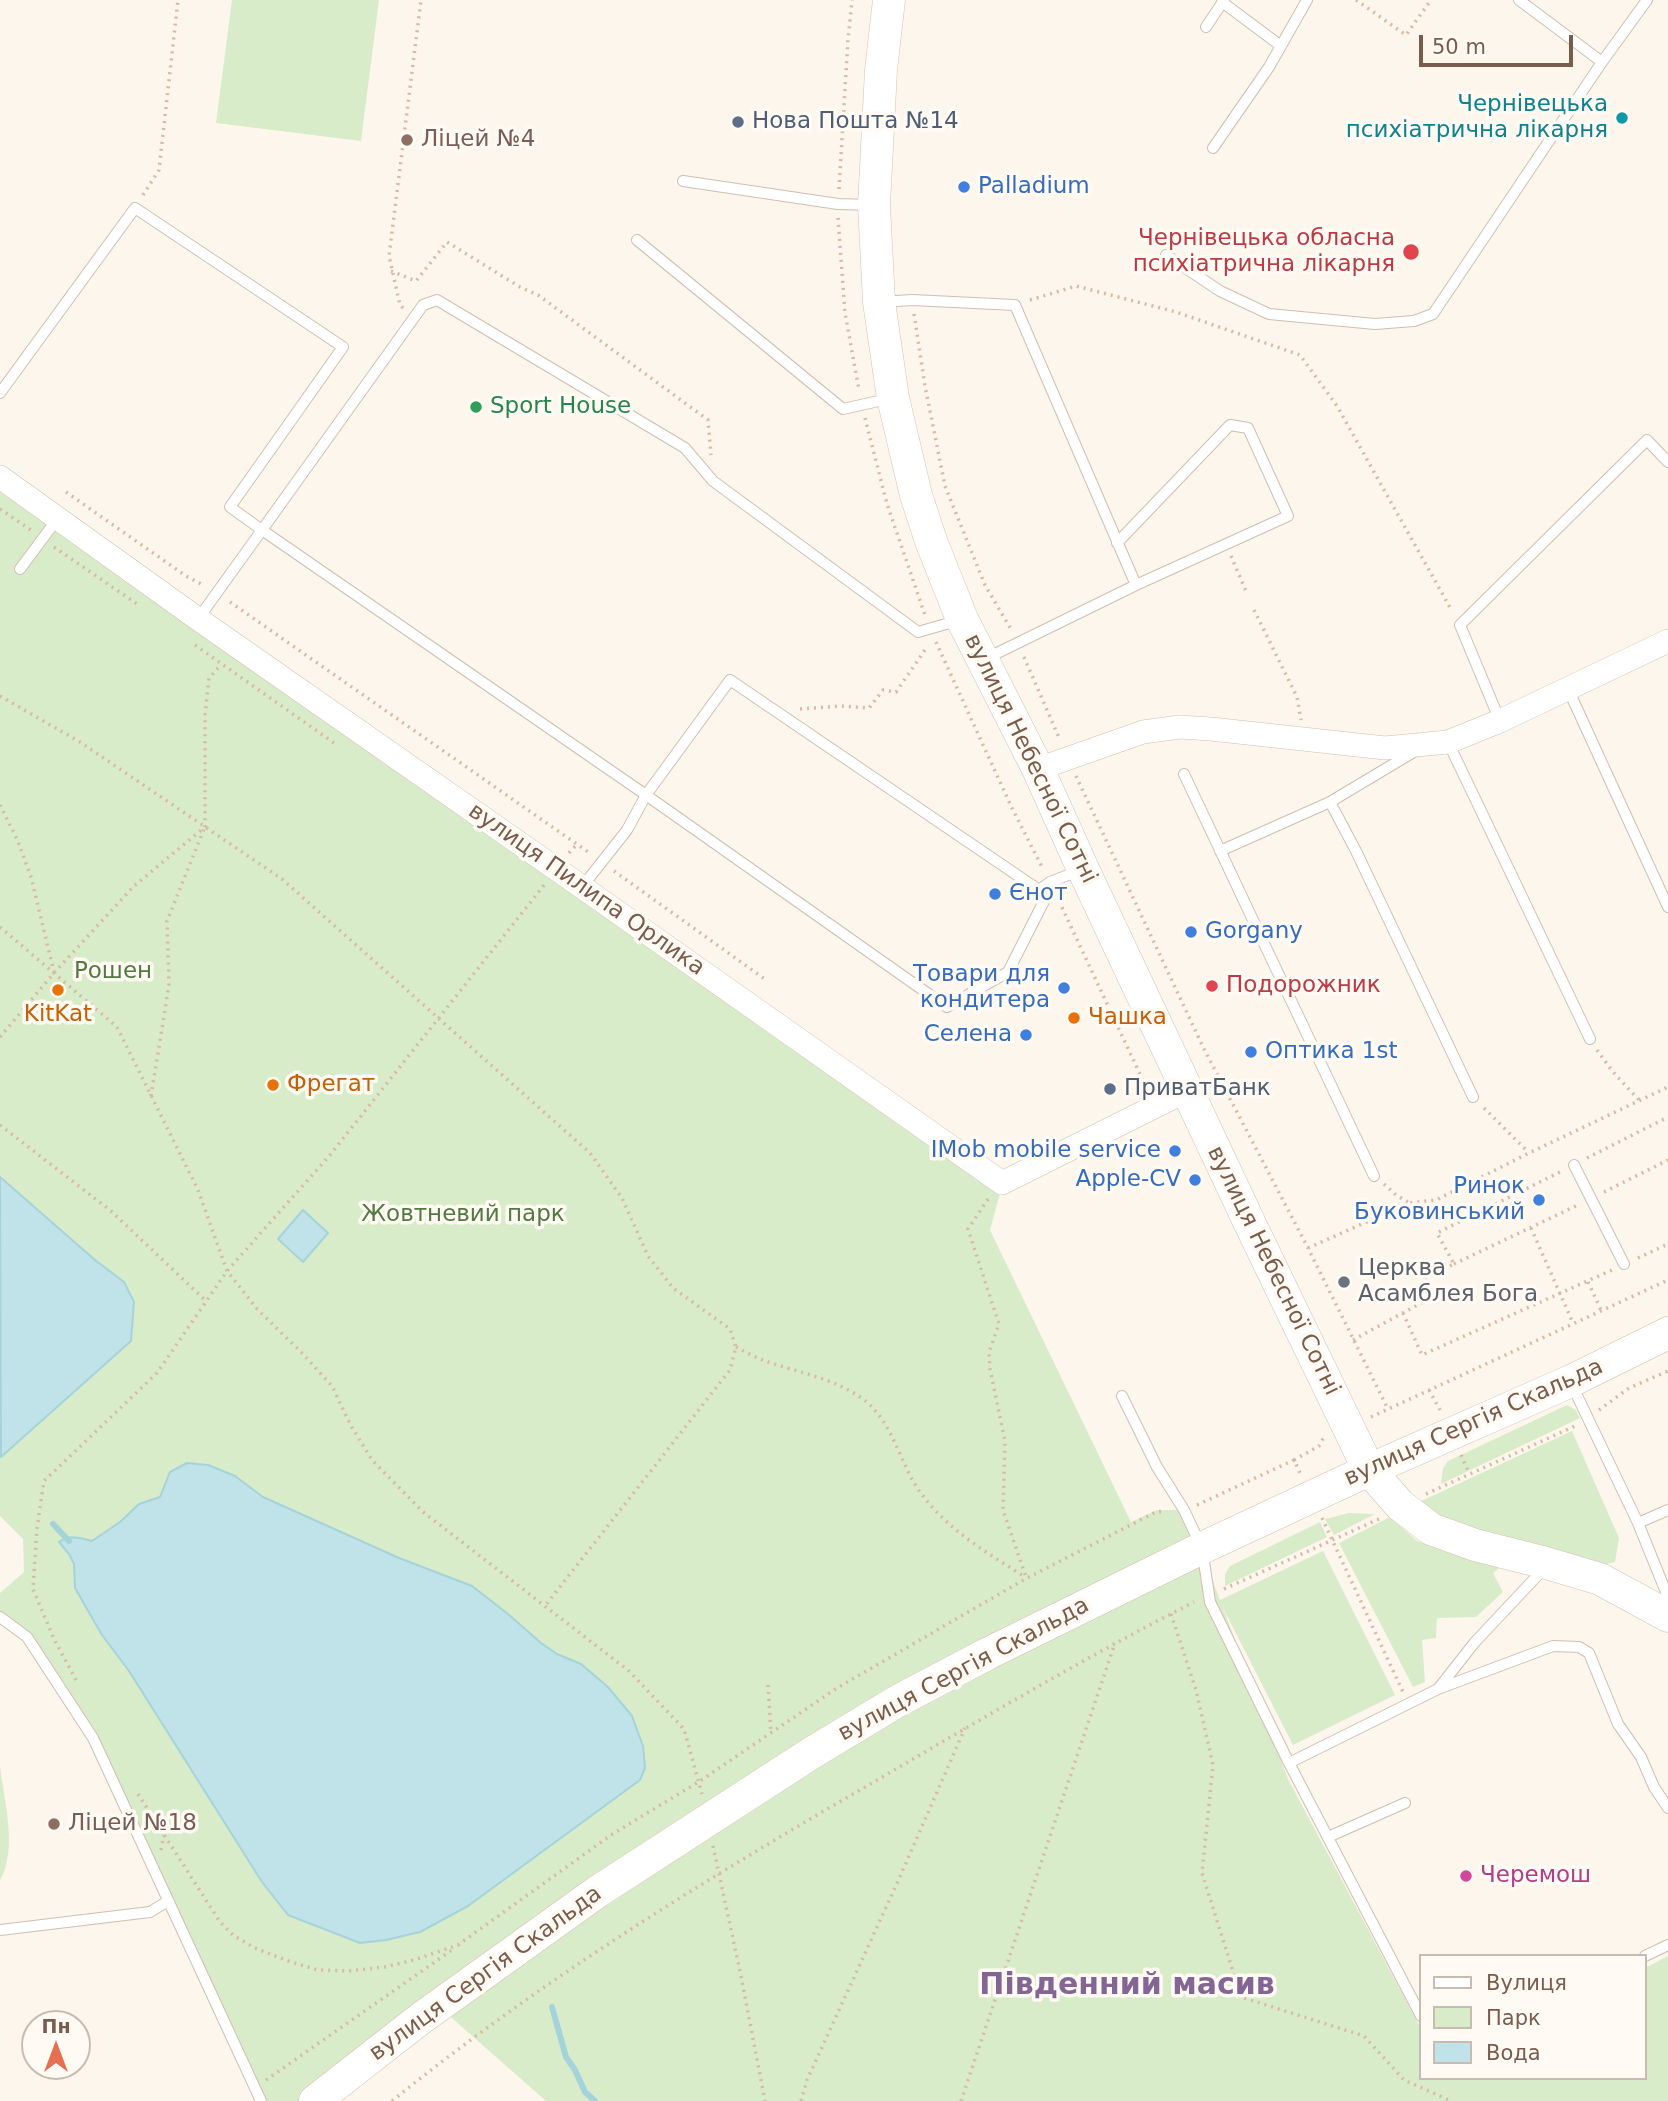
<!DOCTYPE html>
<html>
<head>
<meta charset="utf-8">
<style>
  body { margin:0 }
  #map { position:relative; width:1668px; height:2101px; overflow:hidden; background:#fdf6ec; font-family:"DejaVu Sans",sans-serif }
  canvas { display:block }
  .legend { position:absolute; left:1419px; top:1954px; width:228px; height:126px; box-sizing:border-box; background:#fffaf3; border:2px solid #cabbb1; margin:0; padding:9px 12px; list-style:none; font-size:21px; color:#7a5c4d }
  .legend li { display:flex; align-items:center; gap:14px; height:35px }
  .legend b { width:35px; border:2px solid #cabbb1 }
  .north { position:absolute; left:21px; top:2010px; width:70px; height:70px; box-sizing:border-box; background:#fffaf3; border:2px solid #cabbb1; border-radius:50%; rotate:0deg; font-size:19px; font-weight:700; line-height:28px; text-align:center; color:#7a5c4d }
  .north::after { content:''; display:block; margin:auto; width:24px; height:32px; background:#e76f51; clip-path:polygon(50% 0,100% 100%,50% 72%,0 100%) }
  .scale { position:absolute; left:1419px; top:35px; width:154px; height:32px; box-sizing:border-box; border:4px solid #7a5c4d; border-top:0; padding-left:9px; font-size:21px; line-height:24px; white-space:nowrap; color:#7a5c4d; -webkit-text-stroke:5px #fffaf3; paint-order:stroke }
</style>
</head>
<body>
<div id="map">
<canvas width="1668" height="2101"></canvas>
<ul class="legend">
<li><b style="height:9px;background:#fff"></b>Вулиця</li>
<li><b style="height:19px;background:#d8ecc9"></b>Парк</li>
<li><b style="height:19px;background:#bfe3e8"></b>Вода</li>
</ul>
<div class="north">Пн</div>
<div class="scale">50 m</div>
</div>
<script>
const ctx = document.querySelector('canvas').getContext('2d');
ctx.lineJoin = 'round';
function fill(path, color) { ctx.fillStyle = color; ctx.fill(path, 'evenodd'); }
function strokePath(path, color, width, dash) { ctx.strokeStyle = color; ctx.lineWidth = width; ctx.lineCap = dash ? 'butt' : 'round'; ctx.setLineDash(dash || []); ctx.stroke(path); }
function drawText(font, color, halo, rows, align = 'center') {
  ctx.font = font + ' "DejaVu Sans",sans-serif'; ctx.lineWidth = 7; ctx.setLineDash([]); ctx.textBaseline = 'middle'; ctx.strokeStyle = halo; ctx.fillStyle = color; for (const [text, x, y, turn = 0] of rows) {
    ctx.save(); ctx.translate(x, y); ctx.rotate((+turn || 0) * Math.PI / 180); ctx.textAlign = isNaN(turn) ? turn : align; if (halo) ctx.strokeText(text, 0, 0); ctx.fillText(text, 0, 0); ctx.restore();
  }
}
fill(new Path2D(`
  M 232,0 L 379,0 L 361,141 L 216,123 Z
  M 0,472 L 1003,1182 L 990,1230 L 1131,1522 L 1157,1510 L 1181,1510 L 1200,1547 L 1220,1600 L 1323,1551 L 1395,1695 L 1293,1745 L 1223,1608 L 1288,1779 L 1421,2029 L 1421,2078 L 1645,2078 L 1645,1968 L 1668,1956 L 1668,2101 L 546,2101 L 437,2005 L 312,2101 L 263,2101 L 94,1738 L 28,1635 L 0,1614 L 0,1593 L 24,1572 L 23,1539 L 0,1516 L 0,1458 L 131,1341 L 134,1302 L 124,1282 L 95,1260 L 0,1177 ZM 187,1463 L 208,1465 L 235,1476 L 263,1497 L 399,1558 L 472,1586 L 508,1614 L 541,1643 L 557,1654 L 581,1664 L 645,1769 L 640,1780 L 468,1906 L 386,1940 L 360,1943 L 288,1915 L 262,1883 L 129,1671 L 102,1635 L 75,1588 L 74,1564 L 69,1554 L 59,1542 L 79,1537 L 92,1541 L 120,1522 L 139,1504 L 160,1497 L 166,1482 Z
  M 1567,1405 L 1576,1410 L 1580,1418 L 1441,1484 L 1443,1468 L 1448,1461 Z
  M 1572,1431 L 1619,1538 L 1615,1562 L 1598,1566 L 1475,1535 L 1415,1504 Z
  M 1349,1513 L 1375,1514 L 1334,1535 L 1325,1519 Z
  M 1390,1517 L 1417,1541 L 1502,1566 L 1493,1573 L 1503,1592 L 1476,1617 L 1437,1618 L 1436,1638 L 1422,1640 L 1425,1682 L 1413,1687 L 1339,1543 Z
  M 1320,1522 L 1327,1537 L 1225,1586 L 1225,1574 L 1230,1566 Z
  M 0,1766 C 4,1800 18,1850 0,1880 Z`), '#d8ecc9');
const water = new Path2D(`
  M 0,1177 L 95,1260 L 124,1282 L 134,1302 L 131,1341 L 1,1457 Z
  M 303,1210 L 328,1233 L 303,1262 L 278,1239 Z
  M 187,1463 L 208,1465 L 235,1476 L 263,1497 L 399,1558 L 472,1586 L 508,1614 L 541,1643 L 557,1654 L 581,1664 L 608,1687 L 632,1716 L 643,1746 L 645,1768 L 640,1780 L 468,1906 L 420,1932 L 386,1940 L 360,1943 L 288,1915 L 262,1882 L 129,1671 L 102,1635 L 75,1588 L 74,1564 L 69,1554 L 59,1542 C 70,1534 80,1538 92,1541 L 120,1522 L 139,1504 L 160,1497 L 170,1472 Z`);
fill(water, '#bfe3e8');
strokePath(water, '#a5d3da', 2);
strokePath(new Path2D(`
  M 53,1524 L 69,1541
  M 552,2007 L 566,2057 L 575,2070 L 585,2092 L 595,2101`), '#a5d3da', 6);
const lane = new Path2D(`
  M 1519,0 L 1602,62
  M 1222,2 L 1281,46
  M 1206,27 L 1224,0
  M 1213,148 L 1269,67 L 1307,0
  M 683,181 L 838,204 L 872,205
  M 637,240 L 843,409 L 892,398
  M 1166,255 L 1220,291 L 1269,314 L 1375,324 L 1414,321 L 1433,314 L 1602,62 L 1647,0
  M 882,302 L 912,300 L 1015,305 L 1136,585
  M 0,393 L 135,208 L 343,347 L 230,507 L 262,530 L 423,305 L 437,300 L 685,448 L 713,481 L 918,632 L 960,620
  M 20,569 L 58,518
  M 198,619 L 262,530 L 646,795 L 947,1007 L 1008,972 L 1044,901 L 1039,890 L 1050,882 L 1081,870
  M 985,659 L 1136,585 L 1288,516 L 1248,428 L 1230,425 L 1117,543
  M 1568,689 L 1668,907
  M 1500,721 L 1460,625 L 1647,440 L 1668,462
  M 1448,742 L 1590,1039
  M 1184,774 L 1374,1176
  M 1330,802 L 1356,851 L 1473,1097
  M 1220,851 L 1330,802 L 1417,750
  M 582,887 L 627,830 L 646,795 L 730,680 L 1039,890
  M 1574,1165 L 1624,1264
  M 1571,1383 L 1638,1523 L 1668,1597
  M 1122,1396 L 1157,1467 L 1184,1510 L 1202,1548 L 1210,1602 L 1289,1763 L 1438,1689 L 1475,1642 L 1538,1575 L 1544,1565
  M 1638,1523 L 1668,1510
  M 0,1617 L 27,1637 L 93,1738 L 261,2101
  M 1438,1689 L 1553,1646 L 1579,1647 L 1589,1653 L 1618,1724 L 1641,1757 L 1654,1787 L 1668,1808
  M 1289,1763 L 1421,2016
  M 1328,1837 L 1405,1803
  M 0,1930 L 150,1912 L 168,1901
  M 1645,1956 L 1668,1945`);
const street = new Path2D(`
  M 0,477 L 198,619 L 582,887 L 1002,1183 L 1188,1090
  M 1038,769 L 1143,732 L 1180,727 L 1211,729 L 1385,748 L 1448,742 L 1500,721 L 1668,641`);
const secondary = new Path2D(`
  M 889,0 L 881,70 L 874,205 L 879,302 L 893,398 L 916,495 L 931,541 L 962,619 L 1038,769 L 1083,869 L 1252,1228 L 1369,1470 L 1400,1505 L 1431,1529 L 1475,1545 L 1546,1563 L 1600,1579 L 1668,1616
  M 315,2101 L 420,2019 L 597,1892 L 810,1754 L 896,1702 L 987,1654 L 1202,1548 L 1369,1470 L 1571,1381 L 1668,1333`);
strokePath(lane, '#d1beb0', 12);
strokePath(street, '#d1beb0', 24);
strokePath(secondary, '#d6c0b0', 33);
strokePath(new Path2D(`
  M 1356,0 L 1406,35 L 1431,0
  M 839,189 L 848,40 L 852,0
  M 143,195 L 159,170 L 178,0
  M 838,218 L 845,313 L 859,390
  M 391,271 L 416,281 L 447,242 L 520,287 L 538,295 L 708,420 L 711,455
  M 1030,300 L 1076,286 L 1176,312 L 1300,355 L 1337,406 L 1452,611
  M 403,308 L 400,305 L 389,256 L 421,0
  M 914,314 L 925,386 L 945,486 L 985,585 L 1012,631
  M 865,418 L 887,504 L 925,615
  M 66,492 L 186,576 L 203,585
  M 0,509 L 31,530
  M 54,547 L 140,606
  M 1231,556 L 1246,591
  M 230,602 L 591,854
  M 1254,610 L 1297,697 L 1301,720
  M 936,642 L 1011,806 L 1043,869
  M 195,645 L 334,743
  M 1024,657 L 1060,740
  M 0,696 L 80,742 L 282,879 L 590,1153 L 622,1198 L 648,1256 L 673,1288 L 730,1329 L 736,1347 L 730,1370 L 545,1606
  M 800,709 L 840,706 L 869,708 L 883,690 L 896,692 L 927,647
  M 1076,776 L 1204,1049 L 1308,1248 L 1388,1409
  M 0,805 L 17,839 L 31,877 L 54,972
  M 569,853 L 577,844
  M 614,871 L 766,980
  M 1059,901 L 1146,1087
  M 0,927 L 117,1027 L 198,1190 L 227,1271 L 257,1309 L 302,1353 L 332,1386 L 350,1424 L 372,1460 L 423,1512 L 629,1671 L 684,1729 L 702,1794
  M 0,1037 L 54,973 L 134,886 L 205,827 L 205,715 L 209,678 L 220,666
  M 1597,1050 L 1613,1072 L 1640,1101
  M 151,1096 L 169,985 L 167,921 L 204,829
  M 1484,1108 L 1528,1152
  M 0,1125 L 111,1211 L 206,1301
  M 1587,1158 L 1668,1117
  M 1384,1184 L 1396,1195 L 1408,1202
  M 1604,1192 L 1668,1160
  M 988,1199 L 968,1229 L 999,1324 L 989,1352 L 990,1369 L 1005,1441 L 1003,1510 L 1026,1577
  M 1531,1228 L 1573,1323
  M 1308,1248 L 1409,1203 L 1436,1200 L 1529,1153 L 1668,1087
  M 1638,1258 L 1668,1244
  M 1454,1264 L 1578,1205
  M 1588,1282 L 1601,1310
  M 1403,1313 L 1422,1355 L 1612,1270
  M 1353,1340 L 1434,1296 L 1425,1278 L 1454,1264 L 1437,1233 L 1562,1171
  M 736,1347 C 745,1352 755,1357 765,1361 C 799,1373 839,1379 868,1403 C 891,1424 898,1454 913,1481 C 939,1525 983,1550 1025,1577
  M 1429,1390 L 1440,1410
  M 1599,1410 L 1629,1388 L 1668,1371
  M 1371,1417 L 1668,1280
  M 1461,1455 L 1469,1473
  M 1294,1460 L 1319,1446 L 1324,1437
  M 1426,1494 L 1575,1426
  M 1197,1505 L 1294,1460 L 1300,1473
  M 1322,1518 L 1403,1692
  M 1224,1589 L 1379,1519
  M 1171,1614 L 1196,1690 L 1213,1765 L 1202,1873 L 1241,1997 L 1364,2036 L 1404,2080 L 1451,2101
  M 76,1680 L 54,1639 L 33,1589 L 37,1528 L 44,1481 L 157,1373 L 227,1271 L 330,1155 L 545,884
  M 768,1685 L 771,1733
  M 138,1794 L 220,1922 L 234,1936 L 255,1948 L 291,1962 L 318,1970 L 348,1971 L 385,1967 L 414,1960 L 458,1945 L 611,1835 L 700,1781 L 837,1688 L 1027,1578 L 1156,1512 L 1166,1511
  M 713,1846 L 741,1976 L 765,2101
  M 161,1850 L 164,1835
  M 266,2080 L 452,1950
  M 392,2101 C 541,1980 706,1879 872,1783 C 978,1721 1084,1658 1194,1602
  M 801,2101 L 807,2080 L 899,1879 L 965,1728
  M 961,2101 L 1115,1643`), '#d9b8a5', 3.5, [2, 5]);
strokePath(lane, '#fff', 10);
strokePath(street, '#fff', 23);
strokePath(secondary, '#fff', 32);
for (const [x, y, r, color] of [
  [1622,118,7,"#0f9aa8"],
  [738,122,7,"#5c6f8a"],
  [407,140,7,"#8d6e63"],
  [964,187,7,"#3f7fe0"],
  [1411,252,9,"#e0444e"],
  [476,407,7,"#2e9e5b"],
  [995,894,7,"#3f7fe0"],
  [1191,932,7,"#3f7fe0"],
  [1212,986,7,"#e0444e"],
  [1064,988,7,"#3f7fe0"],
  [58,990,7,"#e8710a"],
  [1074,1018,7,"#e8710a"],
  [1026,1035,7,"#3f7fe0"],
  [1251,1052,7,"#3f7fe0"],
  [273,1085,7,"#e8710a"],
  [1110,1089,7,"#5c6f8a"],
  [1175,1151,7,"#3f7fe0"],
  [1195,1180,7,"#3f7fe0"],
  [1539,1200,7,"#3f7fe0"],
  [1344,1282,7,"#6b7280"],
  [54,1824,7,"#8d6e63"],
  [1466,1876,7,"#d1479c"]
]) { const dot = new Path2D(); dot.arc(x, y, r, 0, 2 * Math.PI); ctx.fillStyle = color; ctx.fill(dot); strokePath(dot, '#fffaf3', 2.5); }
drawText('23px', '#0d838f', '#fffaf3', [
  ["Чернівецька",1608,105],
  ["психіатрична лікарня",1608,131]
], 'right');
drawText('23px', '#4e5e75', '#fffaf3', [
  ["Нова Пошта №14",752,122],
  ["ПриватБанк",1124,1089]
], 'left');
drawText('23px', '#785e54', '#fffaf3', [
  ["Ліцей №4",421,140],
  ["Ліцей №18",68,1824]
], 'left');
drawText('23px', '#366cbe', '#fffaf3', [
  ["Palladium",978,187,"left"],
  ["Єнот",1009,894,"left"],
  ["Gorgany",1205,932,"left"],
  ["Товари для",1050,975],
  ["кондитера",1050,1001],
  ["Селена",1012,1035],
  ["Оптика 1st",1265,1052,"left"],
  ["IMob mobile service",1161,1151],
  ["Apple-CV",1181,1180],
  ["Ринок",1525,1187],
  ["Буковинський",1525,1213]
], 'right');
drawText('23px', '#be3a42', '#fffaf3', [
  ["Чернівецька обласна",1395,239],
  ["психіатрична лікарня",1395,265],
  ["Подорожник",1226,986,"left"]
], 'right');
drawText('23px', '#27864d', '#fffaf3', [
  ["Sport House",490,407]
], 'left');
drawText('23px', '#7a5c4d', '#fffaf3', [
  ["вулиця Небесної Сотні",1030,759,64],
  ["вулиця Пилипа Орлика",586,890,35],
  ["вулиця Небесної Сотні",1273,1271,64],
  ["вулиця Сергія Скальда",1474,1423,-24],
  ["вулиця Сергія Скальда",964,1670,-28],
  ["вулиця Сергія Скальда",486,1974,-36]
]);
drawText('23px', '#537a41', '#fffaf3', [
  ["Рошен",113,972],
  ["Жовтневий парк",463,1215]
]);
drawText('23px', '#c56008', '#fffaf3', [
  ["KitKat",58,1015,"center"],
  ["Чашка",1088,1018],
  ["Фрегат",287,1085]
], 'left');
drawText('23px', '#5b616d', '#fffaf3', [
  ["Церква",1358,1269],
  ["Асамблея Бога",1358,1295]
], 'left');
drawText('23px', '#b23c85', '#fffaf3', [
  ["Черемош",1480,1876]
], 'left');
drawText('bold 30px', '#846695', '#fffaf3', [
  ["Південний масив",1127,1986]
]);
</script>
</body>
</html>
